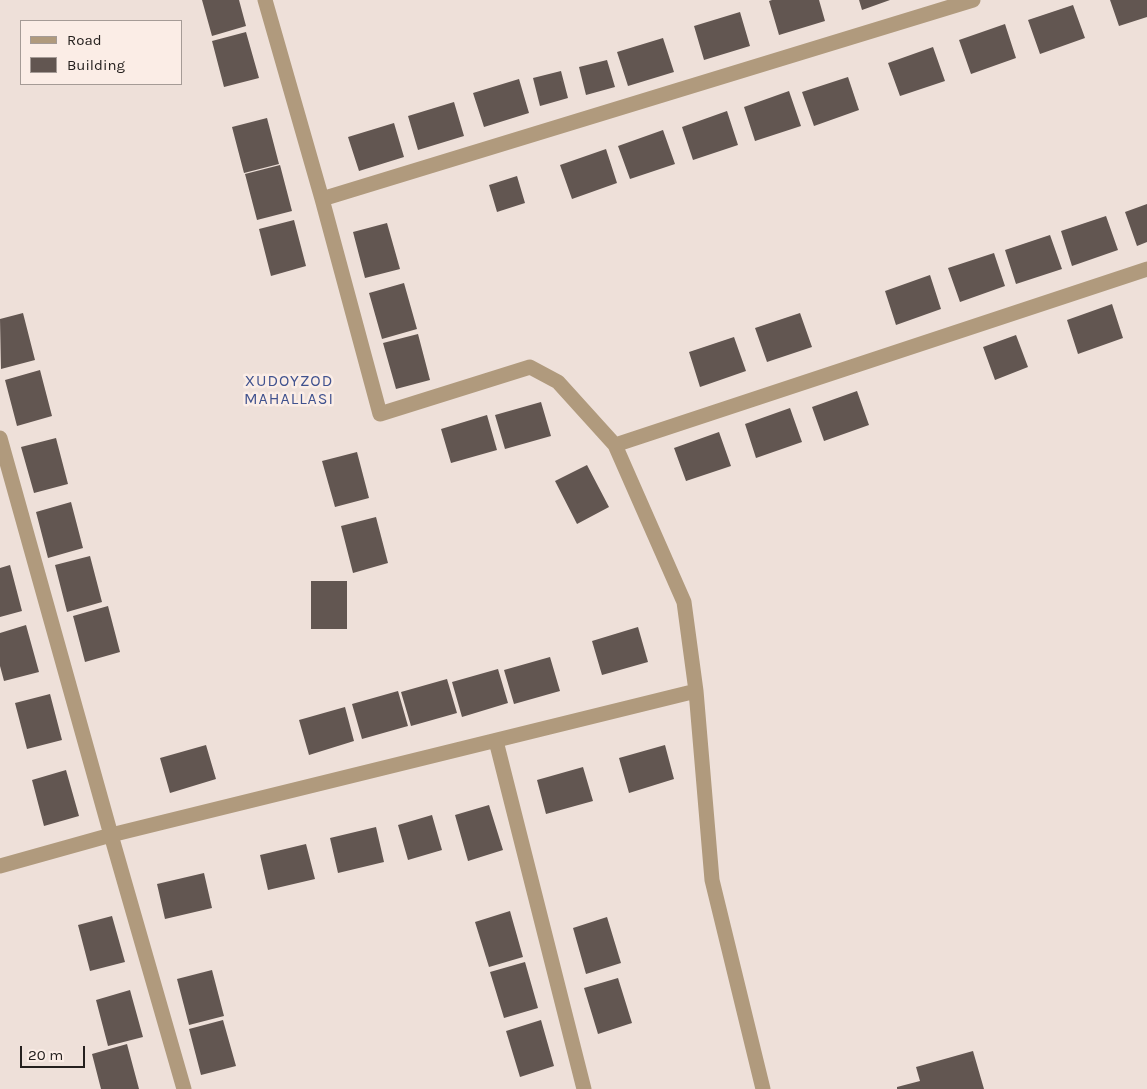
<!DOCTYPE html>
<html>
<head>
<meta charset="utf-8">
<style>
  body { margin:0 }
  #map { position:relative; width:1147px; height:1089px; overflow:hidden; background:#eee0d9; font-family:Karla,sans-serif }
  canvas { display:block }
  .legend { position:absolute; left:20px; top:20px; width:162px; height:65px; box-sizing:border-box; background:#fbede6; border:1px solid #a59b96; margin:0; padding:6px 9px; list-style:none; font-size:15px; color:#25201e }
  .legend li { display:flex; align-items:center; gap:10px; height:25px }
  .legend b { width:25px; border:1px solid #a59b96 }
  .scale { position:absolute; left:20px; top:1046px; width:65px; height:22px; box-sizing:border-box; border:2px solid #25201e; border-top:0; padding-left:6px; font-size:15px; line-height:18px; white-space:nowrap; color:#25201e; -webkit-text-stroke:4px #fbede6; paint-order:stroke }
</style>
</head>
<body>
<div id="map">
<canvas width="1147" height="1089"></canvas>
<ul class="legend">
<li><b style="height:6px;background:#b09a7d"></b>Road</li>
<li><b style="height:14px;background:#625651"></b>Building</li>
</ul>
<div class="scale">20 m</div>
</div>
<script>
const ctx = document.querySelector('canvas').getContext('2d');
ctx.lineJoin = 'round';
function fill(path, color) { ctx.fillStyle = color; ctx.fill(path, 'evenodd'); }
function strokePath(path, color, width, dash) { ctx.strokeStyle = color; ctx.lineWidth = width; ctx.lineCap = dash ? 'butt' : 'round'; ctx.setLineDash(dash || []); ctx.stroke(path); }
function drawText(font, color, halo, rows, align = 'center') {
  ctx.font = font + ' Karla,sans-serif'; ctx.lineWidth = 5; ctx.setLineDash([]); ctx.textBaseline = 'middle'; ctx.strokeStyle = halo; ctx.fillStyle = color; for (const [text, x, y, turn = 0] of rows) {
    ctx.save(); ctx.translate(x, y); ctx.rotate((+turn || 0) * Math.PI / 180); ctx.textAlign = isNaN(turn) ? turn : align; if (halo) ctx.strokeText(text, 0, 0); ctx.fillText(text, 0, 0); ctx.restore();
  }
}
fill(new Path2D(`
  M 202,0 L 239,0 L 246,26 L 212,36 Z
  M 772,0 L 819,0 L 825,21 L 779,35 L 769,1 Z
  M 859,0 L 890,0 L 862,10 Z
  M 1110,0 L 1147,0 L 1147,17 L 1119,26 Z
  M 1073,5 L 1085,38 L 1040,54 L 1028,20 Z
  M 740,12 L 750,46 L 704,60 L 694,26 Z
  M 1005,24 L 1016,58 L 971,74 L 959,40 Z
  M 246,32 L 259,78 L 224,87 L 212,41 Z
  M 663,38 L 674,72 L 628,86 L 617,52 Z
  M 933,47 L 945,81 L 900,96 L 888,63 Z
  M 607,60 L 615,87 L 586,95 L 579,67 Z
  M 561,71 L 568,98 L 540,106 L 533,78 Z
  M 848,77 L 859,110 L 814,126 L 802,92 Z
  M 519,79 L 529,113 L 484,127 L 473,93 Z
  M 789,91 L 801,126 L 755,141 L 744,107 Z
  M 454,102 L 464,136 L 418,150 L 408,116 Z
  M 727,111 L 738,145 L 693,160 L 682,127 Z
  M 267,118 L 279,164 L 244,173 L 232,127 Z
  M 394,123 L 404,157 L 359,171 L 348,137 Z
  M 663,130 L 675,164 L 630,179 L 618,146 Z
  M 606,149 L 617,183 L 572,199 L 560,165 Z
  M 280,165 L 292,211 L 257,220 L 245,174 Z
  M 517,176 L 525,203 L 497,212 L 489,185 Z
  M 1147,204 L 1147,242 L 1137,246 L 1125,212 Z
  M 1106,216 L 1118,250 L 1072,266 L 1061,231 Z
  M 294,220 L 306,266 L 271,276 L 259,229 Z
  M 387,223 L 400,269 L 365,278 L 353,232 Z
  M 1050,235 L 1062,269 L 1016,284 L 1005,250 Z
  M 994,253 L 1005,286 L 960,302 L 948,268 Z
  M 930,275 L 941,309 L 896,325 L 885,291 Z
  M 404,283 L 417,329 L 382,339 L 369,293 Z
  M 1112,304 L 1123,338 L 1078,354 L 1067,320 Z
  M 23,313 L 35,360 L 1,369 L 0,319 Z
  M 800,313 L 812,347 L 767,362 L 755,328 Z
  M 418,334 L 430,380 L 396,389 L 383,343 Z
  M 1016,335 L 1028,367 L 995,380 L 983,347 Z
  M 734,337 L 746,371 L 700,387 L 689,352 Z
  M 40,370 L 52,416 L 17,426 L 5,380 Z
  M 857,391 L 869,425 L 824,441 L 812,407 Z
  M 541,402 L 551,436 L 505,449 L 495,415 Z
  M 790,408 L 802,442 L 756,458 L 745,424 Z
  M 487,415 L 497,450 L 451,463 L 441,429 Z
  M 719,432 L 731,466 L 686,481 L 674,448 Z
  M 56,438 L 68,484 L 34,493 L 21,447 Z
  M 357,452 L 369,498 L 335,507 L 322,461 Z
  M 587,465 L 609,507 L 577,524 L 555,481 Z
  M 71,502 L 83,548 L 48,558 L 36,512 Z
  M 376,517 L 388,563 L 353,573 L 341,526 Z
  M 90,556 L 102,602 L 67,612 L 55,565 Z
  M 10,565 L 22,611 L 0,617 L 0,568 Z
  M 311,581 L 347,581 L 347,629 L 311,629 Z
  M 108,606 L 120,652 L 85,662 L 73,616 Z
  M 26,625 L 39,672 L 4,681 L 0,666 L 0,633 Z
  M 638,627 L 648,662 L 602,675 L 592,641 Z
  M 550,657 L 560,691 L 514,704 L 504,670 Z
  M 498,669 L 508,703 L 462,717 L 452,682 Z
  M 447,679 L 457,713 L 411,726 L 401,692 Z
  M 398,691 L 408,726 L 362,739 L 352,704 Z
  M 50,694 L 62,740 L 27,749 L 15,703 Z
  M 345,707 L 354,741 L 309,755 L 299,720 Z
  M 206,745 L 216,779 L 170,793 L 160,758 Z
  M 665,745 L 674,779 L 629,793 L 619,758 Z
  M 583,767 L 593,801 L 546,814 L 537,780 Z
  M 66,770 L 79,816 L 44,826 L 32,780 Z
  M 489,805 L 503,850 L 468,861 L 455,815 Z
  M 432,815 L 442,850 L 408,860 L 398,825 Z
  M 376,827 L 384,862 L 338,873 L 330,838 Z
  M 306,844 L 315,879 L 268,890 L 260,855 Z
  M 204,873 L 212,908 L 165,919 L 157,884 Z
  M 510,911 L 523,957 L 489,967 L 475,922 Z
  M 112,916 L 125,962 L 90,971 L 78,925 Z
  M 607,917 L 621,963 L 586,974 L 573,928 Z
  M 525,962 L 538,1008 L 504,1018 L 490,972 Z
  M 212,970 L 224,1016 L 189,1025 L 177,979 Z
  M 618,978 L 632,1023 L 598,1034 L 584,988 Z
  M 130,990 L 143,1037 L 108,1046 L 96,1000 Z
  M 223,1020 L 236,1066 L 201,1075 L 189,1029 Z
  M 541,1020 L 554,1066 L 520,1077 L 506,1031 Z
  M 127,1044 L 139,1089 L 101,1089 L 92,1054 Z
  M 973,1051 L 984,1089 L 897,1089 L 897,1087 L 920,1081 L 916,1067 Z`), '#625651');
strokePath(new Path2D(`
  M 265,0 L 322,199 L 380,414 L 530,367 L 558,382 L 615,445 L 684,602 L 696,691 L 712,880 L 763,1089
  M 322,199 L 973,0
  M 0,438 L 111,835 L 184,1089
  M 615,445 L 1147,269
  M 496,741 L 584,1089
  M 0,866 L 111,835 L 696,691`), '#b09a7d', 15);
ctx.letterSpacing = '1px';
drawText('16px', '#40528e', '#fbede6', [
  ["XUDOYZOD",289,381],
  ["MAHALLASI",289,399]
]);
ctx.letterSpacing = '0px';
</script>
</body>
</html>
